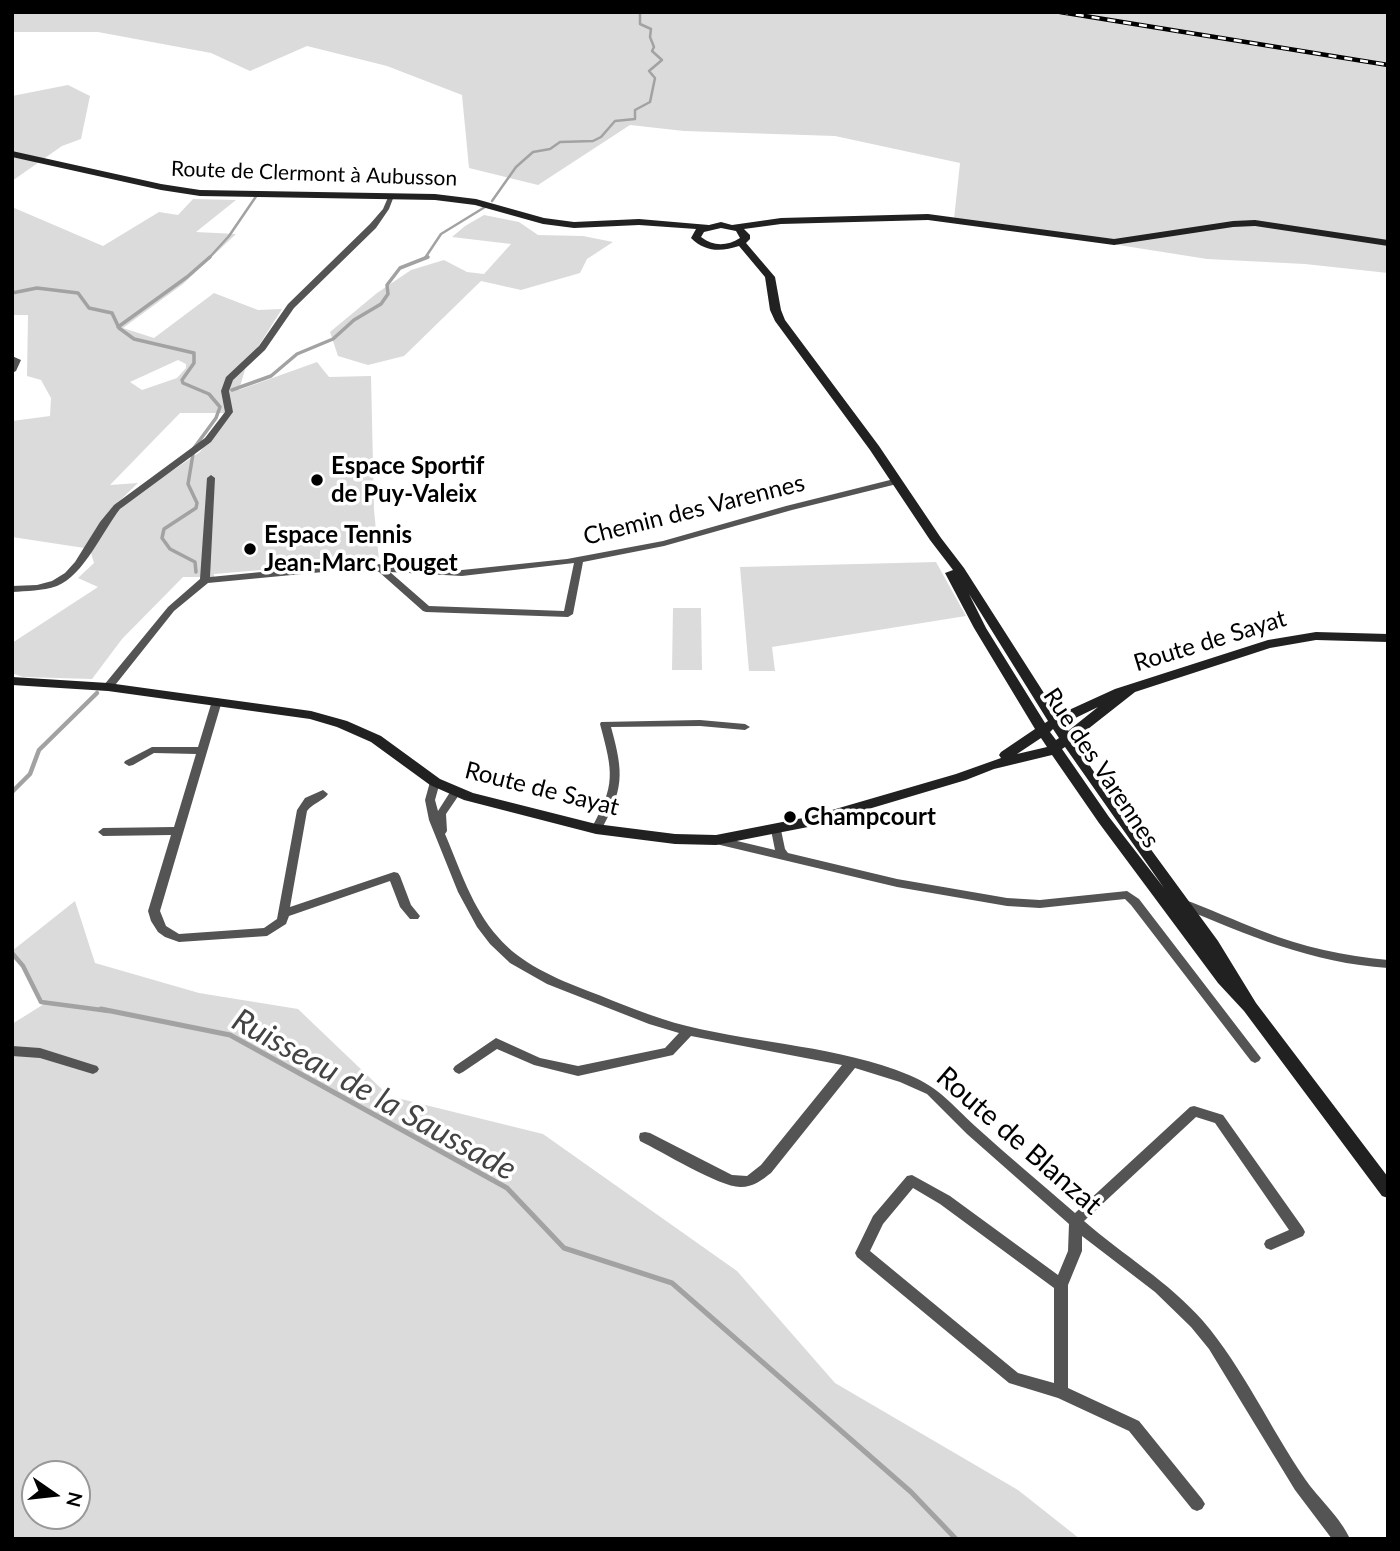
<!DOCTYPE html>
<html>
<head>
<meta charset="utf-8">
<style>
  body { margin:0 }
  #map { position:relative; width:1400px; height:1551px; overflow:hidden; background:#fff; font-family:Lato,sans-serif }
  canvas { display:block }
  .frame { position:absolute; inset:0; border:14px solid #000; pointer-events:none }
  .north { position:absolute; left:21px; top:1460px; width:70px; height:70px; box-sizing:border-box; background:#fff; border:2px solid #999; border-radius:50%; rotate:104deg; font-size:19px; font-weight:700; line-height:28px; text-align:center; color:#000 }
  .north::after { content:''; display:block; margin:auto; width:24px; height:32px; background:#000; clip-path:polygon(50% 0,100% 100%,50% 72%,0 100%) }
</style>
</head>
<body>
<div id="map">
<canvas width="1400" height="1551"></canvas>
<div class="frame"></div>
<div class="north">N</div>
</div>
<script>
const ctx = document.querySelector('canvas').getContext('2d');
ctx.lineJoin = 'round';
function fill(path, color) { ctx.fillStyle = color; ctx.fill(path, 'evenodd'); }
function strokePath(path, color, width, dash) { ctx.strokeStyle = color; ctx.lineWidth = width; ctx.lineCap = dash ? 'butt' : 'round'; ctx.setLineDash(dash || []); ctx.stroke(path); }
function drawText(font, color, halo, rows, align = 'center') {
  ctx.font = font + ' Lato,sans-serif'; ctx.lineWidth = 7; ctx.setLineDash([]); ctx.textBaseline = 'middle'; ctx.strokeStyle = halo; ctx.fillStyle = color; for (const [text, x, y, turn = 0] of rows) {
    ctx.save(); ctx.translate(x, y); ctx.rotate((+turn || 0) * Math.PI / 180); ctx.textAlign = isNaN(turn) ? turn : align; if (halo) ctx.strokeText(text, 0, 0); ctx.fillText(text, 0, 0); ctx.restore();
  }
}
fill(new Path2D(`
  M 12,12 L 1388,12 L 1388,273 L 1305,264 L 1207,259 L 954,219 L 960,163 L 835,136 L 684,131 L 630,125 L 538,185 L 469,168 L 462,95 L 387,66 L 307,46 L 250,71 L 211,53 L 98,32 L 12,32 Z
  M 68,85 L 90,96 L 81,139 L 62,146 L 12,181 L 12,96 Z
  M 193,199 L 236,200 L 196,232 L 236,234 L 183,284 L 123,328 L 154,338 L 214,293 L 258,310 L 282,309 L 246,366 L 239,390 L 317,362 L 329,377 L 371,376 L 374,510 L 379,560 L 214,574 L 214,577 L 183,577 L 122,639 L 92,679 L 23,677 L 12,673 L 12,643 L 98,587 L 78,578 L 94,563 L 91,553 L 112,518 L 130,499 L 200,452 L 224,413 L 180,413 L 110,485 L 138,483 L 109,511 L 91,549 L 12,537 L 12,421 L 50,416 L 51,398 L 41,380 L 27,376 L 28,315 L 12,315 L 12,207 L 103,246 L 159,212 L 178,215 ZM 178,360 L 186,364 L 186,368 L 177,378 L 142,390 L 130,382 Z
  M 484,215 L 519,222 L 538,235 L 583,236 L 613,242 L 587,259 L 580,273 L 521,290 L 481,281 L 404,356 L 368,365 L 338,356 L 330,332 L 377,293 L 411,270 L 444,260 L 467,272 L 484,274 L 511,244 L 452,237 L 465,226 Z
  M 936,562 L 966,616 L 772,647 L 775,671 L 749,671 L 740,567 Z
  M 673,608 L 701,608 L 702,670 L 672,670 Z
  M 75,901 L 95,963 L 199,993 L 298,1009 L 389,1096 L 543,1134 L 737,1271 L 835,1383 L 1018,1490 L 1080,1539 L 12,1539 L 12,1024 L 44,1004 L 12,951 ZM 35,1474 L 77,1474 L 77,1516 L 35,1516 Z`), '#dbdbdb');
strokePath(new Path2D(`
  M 492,201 L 516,167 L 533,152 L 550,149 L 560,142 L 593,141 L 601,137 L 615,121 L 635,119 L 635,110 L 650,102 L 655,78 L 649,71 L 662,60 L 652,51 L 654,47 L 650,37 L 651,29 L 640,24 L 640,12
  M 209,258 L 229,236 L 257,195
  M 425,258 L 441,234 L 485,207`), '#a2a2a2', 2.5);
strokePath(new Path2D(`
  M 12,293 L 37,288 L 78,293 L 89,308 L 112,313 L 119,328 L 134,339 L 194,353 L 194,363 L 182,380 L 183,383 L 209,394 L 220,407 L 216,418 L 194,448
  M 118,327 L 187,277 L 210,257
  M 232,390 L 271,376 L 297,354 L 333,339 L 354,320 L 381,304 L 388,294 L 387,285 L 400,268 L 428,257
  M 193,454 L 188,484 L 197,503 L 196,508 L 164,529 L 162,538 L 170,549 L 195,562 L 196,572`), '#a2a2a2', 3.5);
strokePath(new Path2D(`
  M 12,792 L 30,774 L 39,750 L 97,693
  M 12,953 L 23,966 L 41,1002 L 109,1011`), '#a2a2a2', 4.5);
strokePath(new Path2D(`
  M 101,1009 L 230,1035 L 507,1188 L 564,1248 L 672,1283 L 911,1492 L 956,1539`), '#a2a2a2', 5);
fill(new Path2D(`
  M 389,195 L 394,196 L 389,209 L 376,228 L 294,308 L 265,350 L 233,380 L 229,391 L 233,412 L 211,442 L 120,509 C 102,532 84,575 57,586 C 42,591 27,591 12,592 L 12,586 L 37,585 L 52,581 L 65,573 L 75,562 L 100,522 L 114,505 L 205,438 L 225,412 L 221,391 L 226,377 L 259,346 L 288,304 L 370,224 L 383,209 Z
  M 12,356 L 21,360 L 16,371 L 12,373 Z
  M 211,475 L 215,478 L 210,577 L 344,564 L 375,566 L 379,564 L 384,566 L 462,570 L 567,559 L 663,541 L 786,506 L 898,478 L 902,481 L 901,483 L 792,510 L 664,546 L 583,562 L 573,614 L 568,617 L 426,612 L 423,611 L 379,572 L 344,570 L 208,583 L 174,611 L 112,689 L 104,689 L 103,687 L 104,685 L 168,607 L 200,579 L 207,478 ZM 574,563 L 564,611 L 429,606 L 390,572 L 462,576 Z
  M 217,698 L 222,701 L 160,911 L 166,926 L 179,934 L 264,928 L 277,919 L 297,810 L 305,798 L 323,790 L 328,794 C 323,801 313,803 307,811 L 290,907 L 394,872 L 398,873 L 400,876 L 411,905 L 420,916 L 418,919 L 410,919 L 400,907 L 390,881 L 289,916 L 286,924 L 267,936 L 179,942 L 165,937 L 158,932 L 151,921 L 148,911 L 171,835 L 103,836 L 98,832 L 103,828 L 174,827 L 196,754 L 154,753 L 133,765 L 129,766 L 124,763 L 125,761 L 152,747 L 198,747 L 212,701 Z
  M 700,720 L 745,724 L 750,727 L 745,730 L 700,726 L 611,727 C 624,774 624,789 600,832 L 592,832 L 591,829 C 616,784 613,773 600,724 L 601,722 Z
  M 435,778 L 440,782 L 435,800 L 438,811 L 452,789 L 456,788 L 461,792 L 446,814 L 447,831 L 445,834 C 460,869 472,908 498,937 C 521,964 555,978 588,991 C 620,1003 653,1018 687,1026 C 760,1044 839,1046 909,1075 C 940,1088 952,1105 975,1126 C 1008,1156 1042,1184 1075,1213 L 1190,1107 L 1194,1106 L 1223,1115 L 1303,1228 L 1305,1232 L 1303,1236 L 1271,1250 L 1266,1248 L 1264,1244 L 1266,1240 L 1289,1230 L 1215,1123 L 1196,1117 L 1084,1221 C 1123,1255 1169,1282 1203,1321 C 1244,1369 1270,1428 1305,1479 C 1318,1498 1341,1518 1350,1539 L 1332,1539 L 1295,1490 L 1209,1349 L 1191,1327 L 1155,1292 L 1082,1236 L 1082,1251 L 1068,1285 L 1068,1388 L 1139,1421 L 1202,1499 L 1205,1504 L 1202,1509 L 1197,1511 L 1192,1509 L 1129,1431 L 1058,1398 L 1009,1383 L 857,1257 L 855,1253 L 873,1216 L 907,1176 L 912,1175 L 950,1196 L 1058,1275 L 1068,1251 L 1069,1224 L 967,1134 L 927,1094 L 900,1082 L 855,1068 L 771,1173 C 762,1180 753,1187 741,1187 C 721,1188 661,1151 640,1141 L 639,1137 L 640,1133 L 645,1132 L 650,1133 L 732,1175 L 747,1176 L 761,1165 L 842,1065 L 691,1036 L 673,1055 L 578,1076 L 534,1065 L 497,1049 L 463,1072 L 459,1074 L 455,1072 L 453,1069 L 455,1066 L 496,1038 L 540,1058 L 578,1066 L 665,1048 L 679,1033 L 649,1024 L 547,984 L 510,963 L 490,944 L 477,927 L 458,892 L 429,820 L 425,800 L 430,782 ZM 913,1188 L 940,1204 L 1054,1288 L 1054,1383 L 1018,1373 L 870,1251 L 883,1224 Z
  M 776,826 L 781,830 L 785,849 L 788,853 L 897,879 L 1007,898 L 1040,900 L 1127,891 L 1139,899 L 1261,1058 L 1259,1061 L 1255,1063 L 1251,1061 L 1131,905 L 1125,899 L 1040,908 L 1007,906 L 897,887 L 716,844 L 711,840 L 716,836 L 775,850 L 771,830 Z
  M 1182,899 C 1209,908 1235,921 1262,931 C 1303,947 1344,956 1388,960 L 1388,968 C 1312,963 1247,935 1178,906 L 1176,903 L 1178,900 Z
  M 12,1046 L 40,1048 L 97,1066 L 99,1069 L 97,1072 L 93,1074 L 40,1058 L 12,1056 Z`), '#545454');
fill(new Path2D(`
  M 12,151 L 161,184 L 200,190 L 435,194 L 476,199 L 544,218 L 574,222 L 639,219 L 709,225 L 721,222 L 732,225 L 781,218 L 928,214 L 1114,239 L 1233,221 L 1255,220 L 1388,240 L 1388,246 L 1255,226 L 1233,227 L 1114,245 L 928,220 L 781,224 L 744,229 L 750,235 L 750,239 L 746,243 L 775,277 L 781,310 L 785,320 L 879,446 L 941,538 L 964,568 L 1058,715 L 1115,689 L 1268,640 L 1316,632 L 1388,634 L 1388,642 L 1316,640 L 1270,648 L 1135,692 L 1074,740 L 1092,769 L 1218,941 L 1256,1003 L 1388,1177 L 1388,1198 L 1382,1196 L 1244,1011 L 1218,983 L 1099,823 L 1052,755 L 994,769 L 966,780 L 808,827 L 716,845 L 675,844 L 596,834 L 464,800 L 430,785 L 371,742 L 337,727 L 310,719 L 108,691 L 12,685 L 12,677 L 108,683 L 311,711 L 347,721 L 381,736 L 440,779 L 473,793 L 596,824 L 675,834 L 716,835 L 808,817 L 956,774 L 1001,758 L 999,755 L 1001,752 L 1035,729 L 974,628 L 945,573 L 953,570 L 930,540 L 870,450 L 775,321 L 770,310 L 765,277 L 739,246 C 721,252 705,252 691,238 L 696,229 L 639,225 L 574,228 L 543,224 L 475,205 L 435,200 L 200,196 L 161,190 L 12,157 ZM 721,228 L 736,231 L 740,238 C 727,246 714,247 701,237 L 704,232 ZM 969,594 L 1048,721 L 1045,723 L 986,628 ZM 1098,707 L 1068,731 L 1063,724 ZM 1053,729 L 1059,738 L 1056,740 L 1050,732 ZM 1041,738 L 1047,747 L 1017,754 ZM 1065,747 L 1164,888 L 1109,817 L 1062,749 Z`), '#212121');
const rail = new Path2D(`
  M 1060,12 L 1388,65`);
strokePath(rail, '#000', 4.5);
strokePath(rail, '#fff', 2.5, [8]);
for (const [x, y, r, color] of [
  [317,480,7,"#000"],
  [250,549,7,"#000"],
  [790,817,7,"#000"]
]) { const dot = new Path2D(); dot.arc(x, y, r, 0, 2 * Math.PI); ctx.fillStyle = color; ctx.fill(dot); strokePath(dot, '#fff', 2.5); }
drawText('21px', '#000', '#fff', [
  ["Route de Clermont à Aubusson",314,174,2]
]);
drawText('bold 24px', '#000', '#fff', [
  ["Espace Sportif",331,466],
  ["de Puy-Valeix",331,494],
  ["Espace Tennis",264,535],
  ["Jean-Marc Pouget",264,563],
  ["Champcourt",804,817]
], 'left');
drawText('24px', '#000', '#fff', [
  ["Chemin des Varennes",694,510,-14],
  ["Route de Sayat",1210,641,-17],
  ["Rue des Varennes",1101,768,56],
  ["Route de Sayat",542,789,14]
]);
drawText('28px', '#000', '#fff', [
  ["Route de Blanzat",1019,1141,41]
]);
drawText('italic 32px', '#434343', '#fff', [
  ["Ruisseau de la Saussade",374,1095,29]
]);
</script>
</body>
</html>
